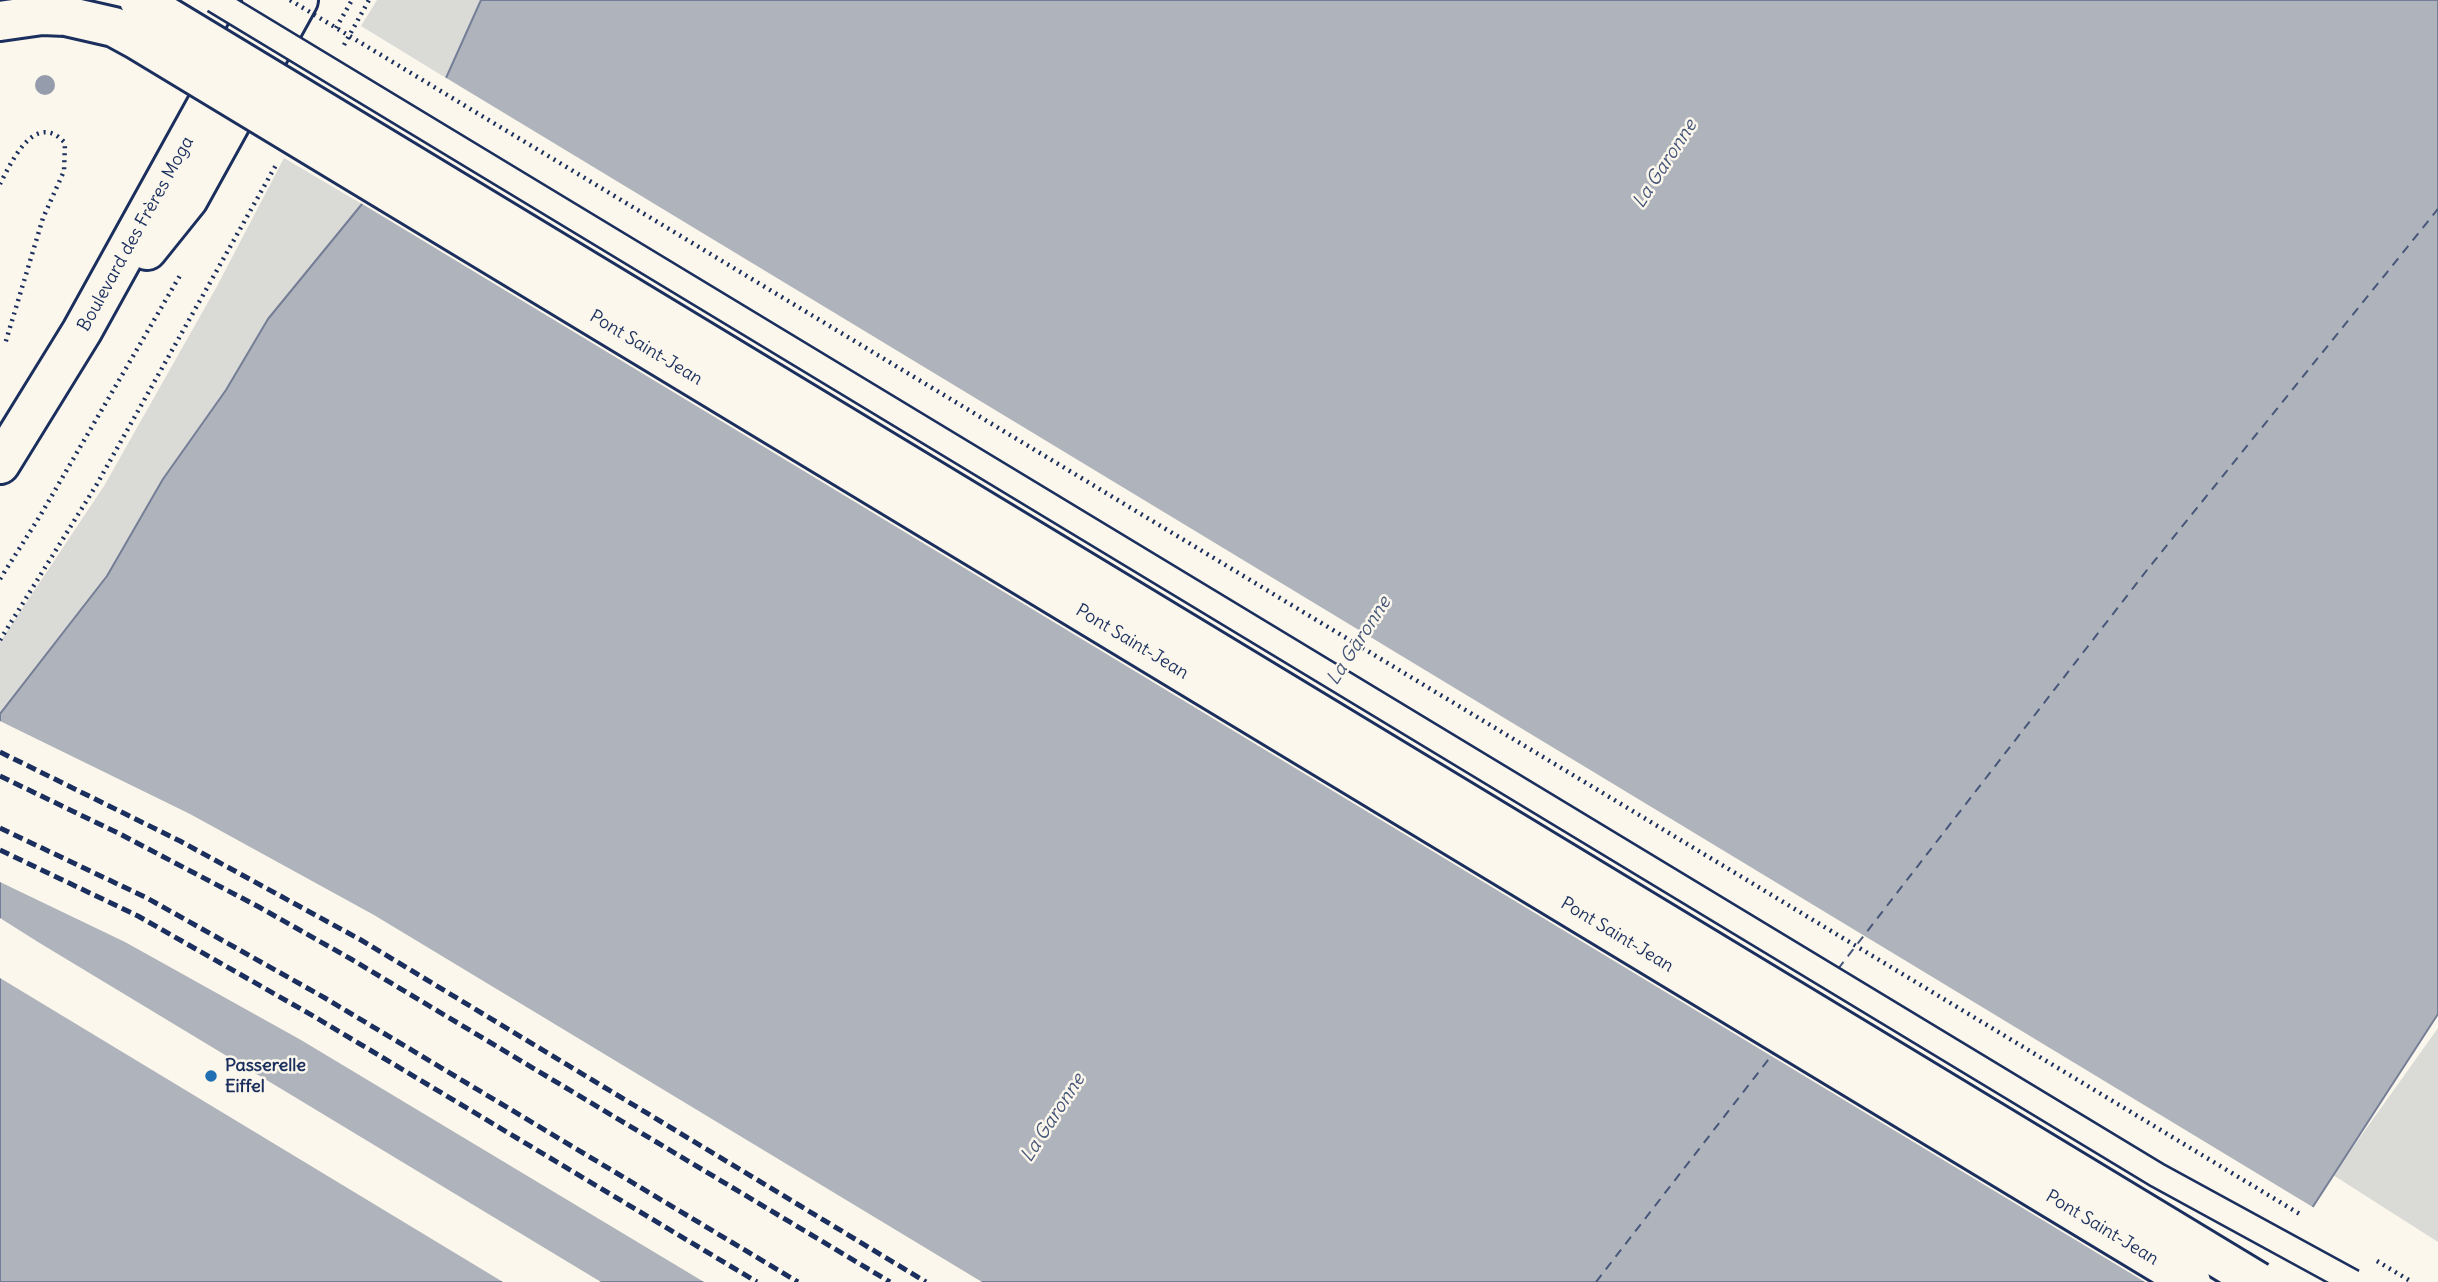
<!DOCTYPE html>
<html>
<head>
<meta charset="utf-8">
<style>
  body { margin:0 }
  canvas { display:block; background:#fbf7ec }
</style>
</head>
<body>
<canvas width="2438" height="1282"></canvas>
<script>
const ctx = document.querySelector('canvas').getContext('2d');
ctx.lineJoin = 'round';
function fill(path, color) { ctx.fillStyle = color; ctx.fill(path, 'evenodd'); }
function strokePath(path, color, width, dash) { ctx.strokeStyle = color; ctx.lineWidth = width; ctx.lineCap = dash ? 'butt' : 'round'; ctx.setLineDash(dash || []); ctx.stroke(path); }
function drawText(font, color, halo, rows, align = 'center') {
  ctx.font = font + ' Delius,sans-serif'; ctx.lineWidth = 5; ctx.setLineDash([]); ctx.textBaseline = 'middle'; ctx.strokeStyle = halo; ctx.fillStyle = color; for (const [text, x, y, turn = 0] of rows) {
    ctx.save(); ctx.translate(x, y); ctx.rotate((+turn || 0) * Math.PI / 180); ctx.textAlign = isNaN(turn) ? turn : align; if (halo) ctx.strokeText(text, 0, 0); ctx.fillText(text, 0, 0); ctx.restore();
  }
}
fill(new Path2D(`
  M 377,0 L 481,0 L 446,78 L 361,26 Z
  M 284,158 L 362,204 L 268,319 L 226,390 L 163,479 L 107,576 L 0,714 L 0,642 L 104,486 L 216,288 Z
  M 2438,1028 L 2438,1242 L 2333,1175 Z`), '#dadad7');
const water = new Path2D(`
  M 481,0 L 2438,0 L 2438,1014 L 2264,1282 L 0,1282 L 0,714 L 107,576 L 163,479 L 226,390 L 268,319 L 362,204 L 446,78 Z`);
fill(water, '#afb3bb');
strokePath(water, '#747e96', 2);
fill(new Path2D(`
  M 443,76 L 2316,1209 L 2268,1282 L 2145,1282 L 359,202 Z
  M 0,721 L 190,814 L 374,915 L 982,1282 L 704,1282 L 301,1040 L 125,942 L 0,882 Z
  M 0,918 L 38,942 L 601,1282 L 503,1282 L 0,978 Z`), '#fbf7ec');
strokePath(new Path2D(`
  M 1838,969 L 2147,570 L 2438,209
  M 1596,1282 L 1775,1051`), '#47577a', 2, [9, 7]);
const secondary = new Path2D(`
  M 147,250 L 188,199 L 298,0
  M 0,464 L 82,331 L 265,0`);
const primary = new Path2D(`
  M 0,21 L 42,15 L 66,16`);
strokePath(secondary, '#1b2f5e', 44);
strokePath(primary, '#1b2f5e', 44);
strokePath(new Path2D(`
  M 336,28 L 352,0
  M 344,45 L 369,0
  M 0,184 C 12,161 35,110 65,143 L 64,171 L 43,218 L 5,344
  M 0,579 L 40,516 L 182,272
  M 0,640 L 97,484 L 276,165`), '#1b2f5e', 4.5, [2, 5]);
strokePath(secondary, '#fbf7ec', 38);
strokePath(primary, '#fbf7ec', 38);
strokePath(new Path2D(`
  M 0,752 L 180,841 L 361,940 L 926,1282
  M 0,776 L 120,834 L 259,907 L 351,959 L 890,1282
  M 0,828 L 147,898 L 325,998 L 798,1282
  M 0,850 L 138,916 L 315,1017 L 757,1282`), '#1b2f5e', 5, [10, 5]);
const serviceBridge = new Path2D(`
  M 214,0 L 2157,1175 L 2353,1282`);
const primaryBridge = new Path2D(`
  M 139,0 L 2258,1282
  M 66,16 L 114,27 L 136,39 L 2191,1282`);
strokePath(serviceBridge, '#1b2f5e', 28, []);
strokePath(primaryBridge, '#1b2f5e', 44, []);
strokePath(new Path2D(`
  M 290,0 L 2303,1216
  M 2377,1261 L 2412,1282`), '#1b2f5e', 4.5, [2, 5]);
strokePath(serviceBridge, '#fbf7ec', 23);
strokePath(primaryBridge, '#fbf7ec', 38);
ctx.fillStyle = '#959cab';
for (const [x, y] of [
  [45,85]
]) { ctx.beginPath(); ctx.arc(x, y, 10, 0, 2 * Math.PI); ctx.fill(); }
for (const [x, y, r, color] of [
  [211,1076,7,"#1f6fb2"]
]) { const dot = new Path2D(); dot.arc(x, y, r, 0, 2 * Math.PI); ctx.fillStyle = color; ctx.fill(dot); strokePath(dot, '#fbf7ec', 2.5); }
drawText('18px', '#1b2f5e', '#fbf7ec', [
  ["Boulevard des Frères Moga",136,234,-61],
  ["Pont Saint-Jean",646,348,31],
  ["Pont Saint-Jean",1132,642,31],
  ["Pont Saint-Jean",1617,935,31],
  ["Pont Saint-Jean",2102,1228,31]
]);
drawText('bold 18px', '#1b2f5e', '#fbf7ec', [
  ["Passerelle",225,1066],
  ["Eiffel",225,1087]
], 'left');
drawText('italic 19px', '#47577a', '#fbf7ec', [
  ["La Garonne",1665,164,-57],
  ["La Garonne",1359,641,-57],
  ["La Garonne",1053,1118,-57]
]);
</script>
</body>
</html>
